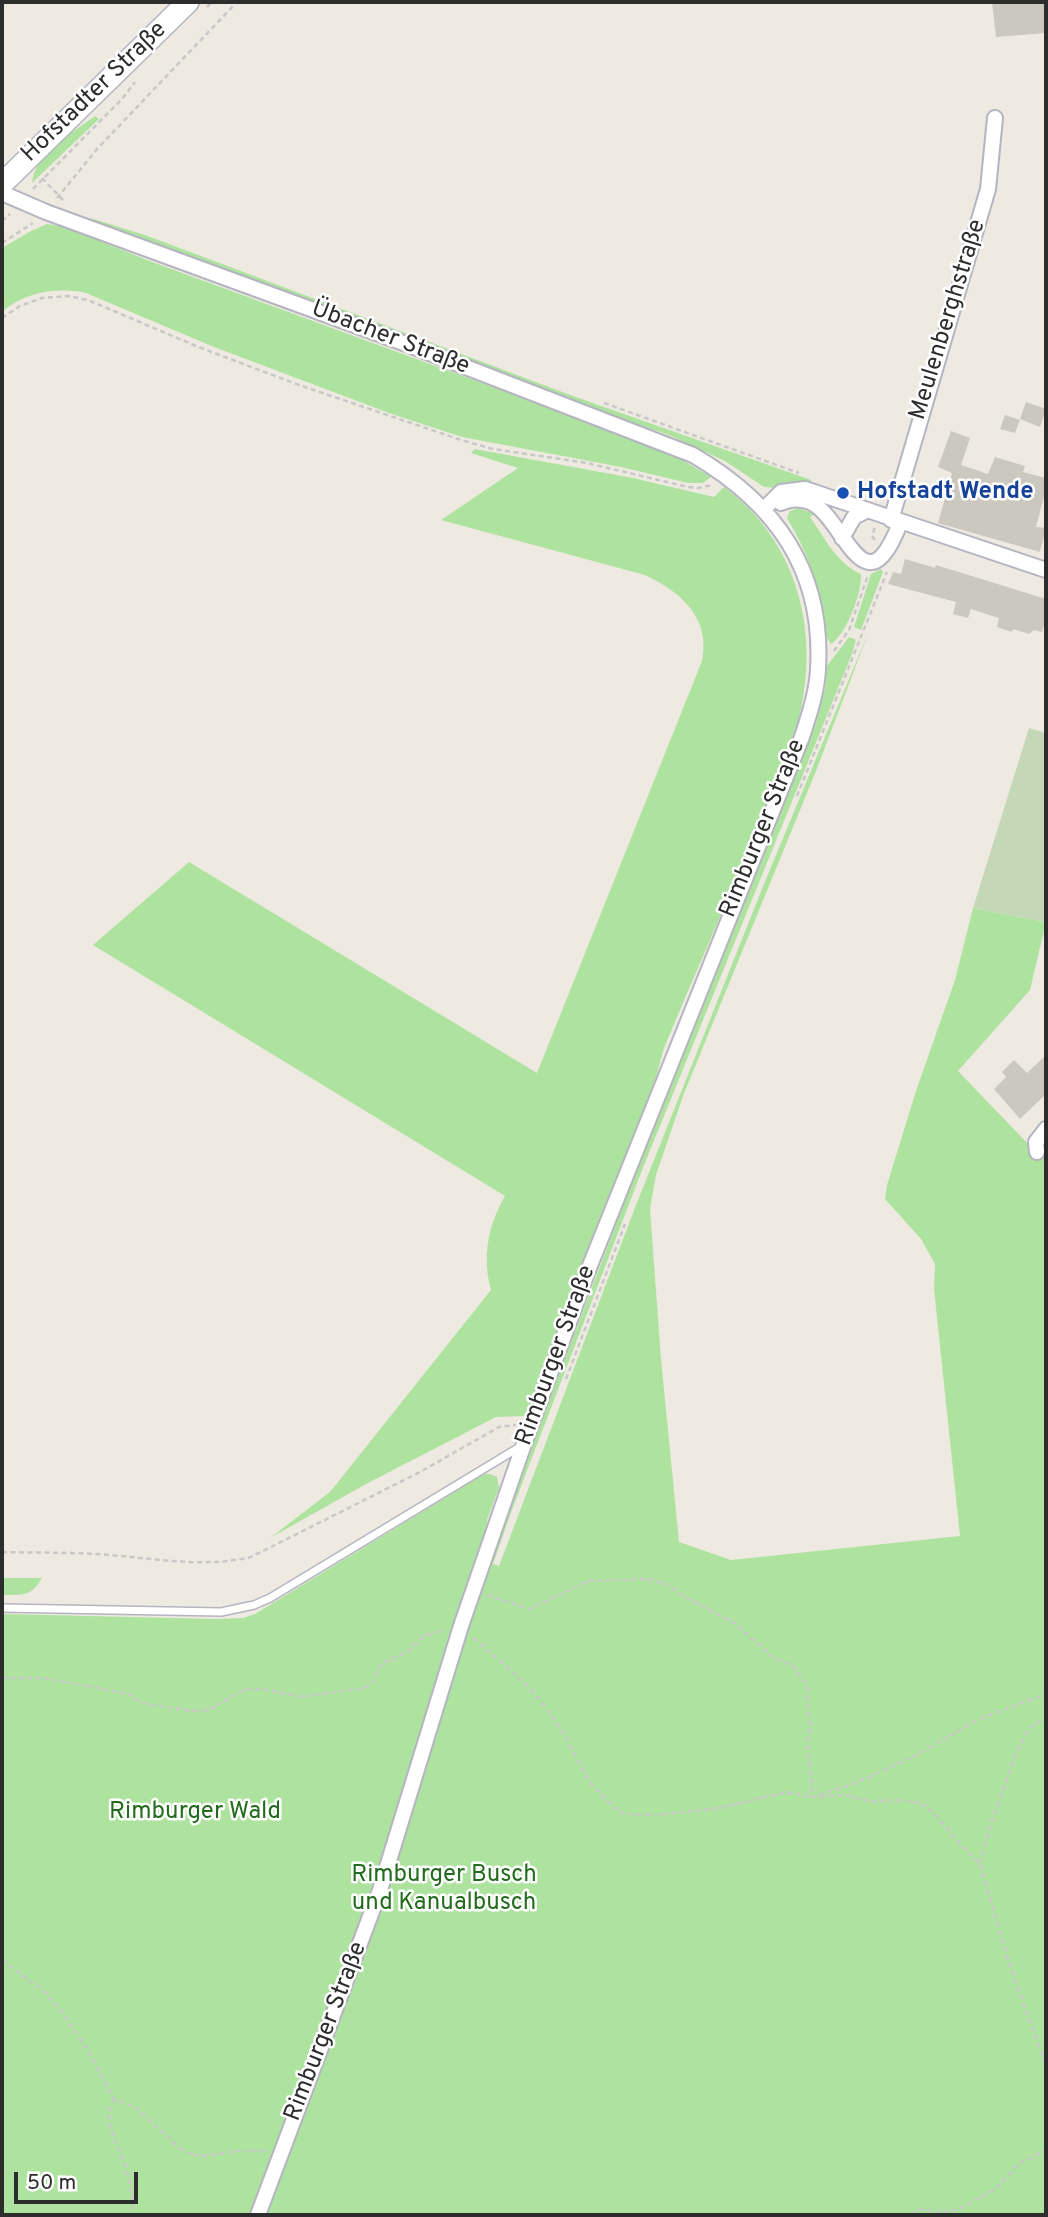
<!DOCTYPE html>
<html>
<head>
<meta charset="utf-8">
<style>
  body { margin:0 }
  #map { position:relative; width:1048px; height:2217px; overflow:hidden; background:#eeeae1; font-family:Overpass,sans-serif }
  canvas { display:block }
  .frame { position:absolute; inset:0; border:4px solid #2d2d2d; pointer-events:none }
  .scale { position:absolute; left:14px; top:2172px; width:124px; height:32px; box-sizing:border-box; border:4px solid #2d2d2d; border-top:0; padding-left:9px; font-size:21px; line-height:24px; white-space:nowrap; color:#2d2d2d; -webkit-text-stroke:5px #fff; paint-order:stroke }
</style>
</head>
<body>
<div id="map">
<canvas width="1048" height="2217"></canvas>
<div class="frame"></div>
<div class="scale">50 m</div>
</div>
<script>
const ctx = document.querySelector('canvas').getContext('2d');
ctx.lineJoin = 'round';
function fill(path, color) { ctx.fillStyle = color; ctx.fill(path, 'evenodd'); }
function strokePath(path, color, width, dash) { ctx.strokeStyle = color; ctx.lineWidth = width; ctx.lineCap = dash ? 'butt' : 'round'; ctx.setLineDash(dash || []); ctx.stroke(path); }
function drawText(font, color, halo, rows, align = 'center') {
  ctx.font = font + ' Overpass,sans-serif'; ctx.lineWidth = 5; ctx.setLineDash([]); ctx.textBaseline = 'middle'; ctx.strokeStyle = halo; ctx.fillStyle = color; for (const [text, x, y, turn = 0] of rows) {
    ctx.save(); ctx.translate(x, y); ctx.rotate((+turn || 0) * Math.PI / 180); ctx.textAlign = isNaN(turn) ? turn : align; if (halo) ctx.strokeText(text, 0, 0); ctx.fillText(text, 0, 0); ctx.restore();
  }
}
fill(new Path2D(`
  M 95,116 L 99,119 L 32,183 C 35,153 72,133 95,116 Z
  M 90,218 L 145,235 L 573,396 L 811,480 L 811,482 L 776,488 L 764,487 L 725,461 L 669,435 L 575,403 L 91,221 Z
  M 47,224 L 65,227 L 147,260 L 645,443 L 677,457 L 711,477 L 703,483 L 688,483 L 621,467 L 462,437 L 389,413 L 214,347 L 86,293 C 57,287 25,292 2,312 L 2,248 L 31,231 Z
  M 475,449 L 633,478 L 714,497 L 724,487 C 795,539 819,626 801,709 C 792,755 769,800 751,843 C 723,912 692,980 664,1048 L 656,1077 L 526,1416 L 496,1417 L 366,1484 L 270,1538 L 330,1492 L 491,1290 C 482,1257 488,1225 505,1196 L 93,945 L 189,862 L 537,1073 L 702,661 C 711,618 681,592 645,575 L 441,520 L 518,468 L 471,453 Z
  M 799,508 L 814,514 L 810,517 C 825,538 837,564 861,574 C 862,592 847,634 831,644 L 827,638 C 822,594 810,556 787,518 L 790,511 Z
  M 881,569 L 883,572 L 861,630 L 854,627 L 871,574 Z
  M 869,631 L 816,771 L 683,1096 L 656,1175 L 650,1209 L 661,1359 L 679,1542 L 731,1560 L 960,1536 L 934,1289 L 935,1264 L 921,1239 L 885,1199 L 887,1185 L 916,1091 L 955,980 L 973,908 L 1046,922 L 1030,990 L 958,1071 L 1031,1147 L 1046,1156 L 1046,2215 L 2,2215 L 2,1614 L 216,1619 L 243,1618 L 255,1614 L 484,1474 L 490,1474 L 497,1477 L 499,1488 L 487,1520 L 491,1553 L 632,1182 L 778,814 L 815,726 L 825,689 L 827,666 L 849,637 L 856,640 L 852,654 L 644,1165 L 512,1510 L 493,1564 L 499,1566 L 636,1205 L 764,884 Z
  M 2,1578 L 42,1578 C 31,1597 22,1595 2,1595 Z`), '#aee39f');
fill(new Path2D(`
  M 1029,728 L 1046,733 L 1046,922 L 973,908 Z`), '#c4d8b8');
fill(new Path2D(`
  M 992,2 L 1046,2 L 1046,33 L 996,37 Z
  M 1026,402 L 1046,409 L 1040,427 L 1020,419 Z
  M 1005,415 L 1020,420 L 1015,433 L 1000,429 Z
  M 951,431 L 970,438 L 961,465 L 988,474 L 995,457 L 1025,466 L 1023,472 L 1046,478 L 1046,489 L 1036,527 L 1046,528 L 1040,552 L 938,523 L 952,473 L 938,467 Z
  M 905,559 L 935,568 L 936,565 L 1046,599 L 1046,618 L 1042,632 L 1034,630 L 1029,634 L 1013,629 L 1012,632 L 997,627 L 999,618 L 971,609 L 968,618 L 960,616 L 953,614 L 956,602 L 888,584 L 893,572 L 901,574 Z
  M 1046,1055 L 1046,1094 L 1020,1119 L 994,1089 L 1006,1077 L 1002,1072 L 1014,1060 L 1027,1073 Z`), '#cac8bf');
const lane = new Path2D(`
  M 2,1608 L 221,1612 L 254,1605 L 270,1598 L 523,1445`);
const street = new Path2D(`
  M 2,193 L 46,212 L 406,344 L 693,455 C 775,503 824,570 818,669 C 817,692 809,715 802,737 L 589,1268 L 524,1444 L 461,1626 L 380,1890 L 258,2215
  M 781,503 C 789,499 803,498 812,503 C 845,520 865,614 900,523
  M 763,510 L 781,492 L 805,489 L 1046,570
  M 891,520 L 988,189 L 995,118
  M 842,538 L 854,517 L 866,511
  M 1037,1152 L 1036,1142 L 1046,1129`);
const secondary = new Path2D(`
  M 2,184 L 188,2`);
strokePath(lane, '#b4b5c0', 10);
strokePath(street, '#b4b5c0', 18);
strokePath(secondary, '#b4b5c0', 24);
strokePath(new Path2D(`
  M 207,7 L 212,2
  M 42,178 L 64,201
  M 33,189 L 122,99 L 135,82
  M 57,198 L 98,148 L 237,2
  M 2,221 L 10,214
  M 2,243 L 33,223
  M 2,318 L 20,306 L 42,298 L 68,296 L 88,300 L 196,346 L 299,385 L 461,440 L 493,449 L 587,463 L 688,487 L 698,488 L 712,485
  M 604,403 L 799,473
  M 875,540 L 872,536 L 875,527
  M 834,651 L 849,630 L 868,575
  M 797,796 L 887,572
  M 566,1379 L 625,1224
  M 2,1552 C 38,1553 74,1552 110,1555 C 159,1559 203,1568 251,1557 L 420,1472 L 499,1427 L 516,1425
  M 487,1595 L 530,1609 L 588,1581 L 648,1579 L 666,1584 L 683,1596 L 733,1622 L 773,1657 L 791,1665 L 797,1670 L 808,1689 L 807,1703 L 811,1728 L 807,1739 L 813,1797
  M 474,1638 L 526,1684 L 543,1704 L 564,1734 L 588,1780 L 613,1807 L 625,1814 L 655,1815 L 720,1808 L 786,1792 L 813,1797 L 844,1795 L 869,1801 L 902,1800 L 922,1804 L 934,1813 L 960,1844 L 980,1864 L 1011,1969 L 1046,2066
  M 2,1678 L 44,1678 L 128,1694 L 142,1703 L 191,1711 L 208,1710 L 245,1689 L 267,1690 L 302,1697 L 364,1688 L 372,1683 L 381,1664 L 409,1651 L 423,1636 L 444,1630
  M 819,1795 L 853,1784 L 917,1755 L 977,1720 L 1046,1694
  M 980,1863 L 990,1826 L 1015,1756 L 1029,1728 L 1046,1718
  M 2,1960 L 42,1990 L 60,2009 L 89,2052 L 114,2099 L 135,2107 L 182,2150 L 193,2155 L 206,2156 L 235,2151 L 267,2151
  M 114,2099 L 108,2113 L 110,2127 L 128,2174 L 133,2202 L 132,2215
  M 912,2215 L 918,2209 L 942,2212 L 957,2210 L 996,2189 L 1018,2164 L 1046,2150`), '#c8c8c8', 2.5, [5, 3.5]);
strokePath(lane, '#fff', 7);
strokePath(street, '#fff', 14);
strokePath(secondary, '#fff', 21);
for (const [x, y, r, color] of [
  [843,493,7,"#1a4fb4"]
]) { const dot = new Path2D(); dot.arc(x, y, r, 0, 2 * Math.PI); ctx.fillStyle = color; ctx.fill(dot); strokePath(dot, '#fff', 2.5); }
drawText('24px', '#2d2d2d', '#fff', [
  ["Hofstadter Straße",95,93,-44],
  ["Meulenberghstraße",949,320,-73],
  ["Übacher Straße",390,339,21],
  ["Rimburger Straße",764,829,-68],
  ["Rimburger Straße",557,1356,-70],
  ["Rimburger Straße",327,2032,-69]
]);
drawText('bold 24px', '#164399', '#fff', [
  ["Hofstadt Wende",857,493]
], 'left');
drawText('24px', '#236b1d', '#fff', [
  ["Rimburger Wald",195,1813],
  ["Rimburger Busch",444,1876],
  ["und Kanualbusch",444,1904]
]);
</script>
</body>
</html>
